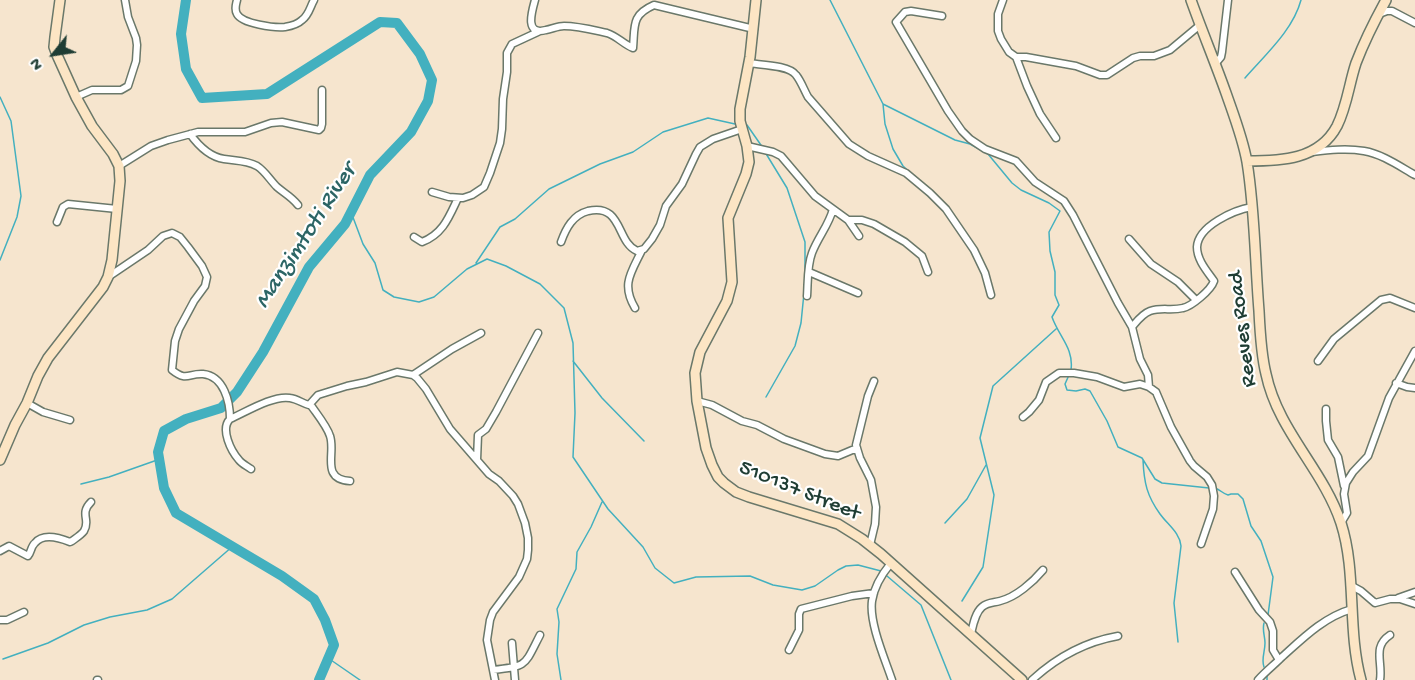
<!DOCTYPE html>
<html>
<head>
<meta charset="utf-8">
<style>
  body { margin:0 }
  #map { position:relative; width:1415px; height:680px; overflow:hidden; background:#f6e5ce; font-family:"Gochi Hand",sans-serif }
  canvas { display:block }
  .north { position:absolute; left:24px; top:24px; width:60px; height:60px; -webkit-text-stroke:4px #fff; paint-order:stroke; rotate:240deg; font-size:16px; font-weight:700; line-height:24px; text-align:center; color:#1f3d34 }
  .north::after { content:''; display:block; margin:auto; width:21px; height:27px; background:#1f3d34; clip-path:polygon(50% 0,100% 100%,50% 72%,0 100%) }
</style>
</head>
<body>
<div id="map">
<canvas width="1415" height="680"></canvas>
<div class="north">N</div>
</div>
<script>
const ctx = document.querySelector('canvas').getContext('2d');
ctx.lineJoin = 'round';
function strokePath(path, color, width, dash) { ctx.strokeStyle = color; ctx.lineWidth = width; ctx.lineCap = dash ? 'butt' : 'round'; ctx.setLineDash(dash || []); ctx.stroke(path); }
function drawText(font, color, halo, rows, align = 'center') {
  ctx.font = font + ' "Gochi Hand",sans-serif'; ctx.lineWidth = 4.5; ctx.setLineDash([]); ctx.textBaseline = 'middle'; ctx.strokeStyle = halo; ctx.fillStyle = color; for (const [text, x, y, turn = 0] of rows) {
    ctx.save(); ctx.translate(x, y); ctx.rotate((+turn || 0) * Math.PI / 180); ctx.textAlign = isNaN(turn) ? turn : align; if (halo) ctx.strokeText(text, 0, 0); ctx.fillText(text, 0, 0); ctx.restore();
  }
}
strokePath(new Path2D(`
  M 830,0 L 883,104 L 885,124 L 893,149 L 903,166 L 914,176
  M 1245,78 C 1266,54 1293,30 1301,0
  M 0,97 L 11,121 L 21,196 L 17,217 L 0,260
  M 883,104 L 955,140 L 970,144 L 988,154 L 1012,183 L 1021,190 L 1049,203 L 1060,211 L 1049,232 L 1050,251 L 1055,272 L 1055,295 L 1059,305 L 1052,317 C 1059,337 1074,348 1071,370
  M 747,125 L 763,148
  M 765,152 L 787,188 L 805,242 L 805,282
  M 351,212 L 363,244 L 375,263 L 383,290 L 394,297 L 419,302 L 434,297 L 467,269 L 487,259 L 506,266 L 540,284 L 564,308 L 573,343 L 575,413 L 573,457 L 608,509 L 643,547 L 655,568 L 674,583 L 696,577 L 750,576 L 773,585 L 802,590 L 815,586 L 838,570 L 846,566 L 858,565 L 881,571
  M 476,263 L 500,227 L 515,219 L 549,189 L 600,164 L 633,152 L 663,132 L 708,118 L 735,124
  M 573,361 L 602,398 L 644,441
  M 1069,375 L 1065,384 L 1067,390 L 1076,391 L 1085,389 L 1090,391 L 1107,421 L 1118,447 L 1142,458 L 1155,479 L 1162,483 L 1209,488
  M 766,397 L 795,346 L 801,323 L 804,293
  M 1143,460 C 1144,483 1147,496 1160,514 C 1168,525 1180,533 1181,546 L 1174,603 L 1178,642
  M 81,484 L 109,477 L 160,459
  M 1215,488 C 1221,490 1223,494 1228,495 L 1231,494 L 1238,494 L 1243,499 L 1251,526 L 1261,541 L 1273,577 L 1268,615
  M 945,523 L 967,499 L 986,465
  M 887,576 L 921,605 L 951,680
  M 962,601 L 983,567 L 994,495 L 980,438 L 993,386 L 1056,329
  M 328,658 L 360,680
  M 3,659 L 48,643 L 84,625 L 110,617 L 147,610 L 172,599 L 233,546
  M 1264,667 C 1261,659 1265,652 1265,643 C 1265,636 1262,630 1264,623
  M 561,680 L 557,654 L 559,622 L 557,609 L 576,569 L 577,552 L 591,527 L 602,502
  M 1267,680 L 1267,675`), '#43b0bf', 1.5);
strokePath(new Path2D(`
  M 186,0 L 181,34 L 186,69 L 202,98 L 267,94 L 380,22 L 397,23 L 420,54 L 432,80 L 428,101 L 411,132 L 370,175 L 345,224 L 309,267 L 263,352 L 237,392 L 221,408 L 186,419 L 164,431 L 158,452 L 164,488 L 176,513 L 282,576 L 314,599 L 325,620 L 334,645 L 319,680`), '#43b0bf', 10);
const street = new Path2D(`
  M 237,0 C 236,5 234,9 237,14 C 242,24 275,28 285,27 C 291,26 298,24 302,20 C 309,15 310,7 314,0
  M 535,0 C 532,11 524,36 546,30 C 552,29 558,26 564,26 C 578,26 593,30 607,33 C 617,36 623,44 633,48 C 635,26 631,15 654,5 L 754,29
  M 1003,0 L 998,14 L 998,31 L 1001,39 L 1009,52 L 1016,57 L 1027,86 L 1040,114 L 1056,138
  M 1379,14 L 1387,11 L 1392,11 L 1415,23
  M 942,16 L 911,11 L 905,12 L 896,22 L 948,111 L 962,131 L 970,139 L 985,149 L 1016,161 L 1035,182 L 1064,201 L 1073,215 L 1118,303 L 1132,327 L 1140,359 L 1148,375 L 1149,387 L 1156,392 L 1171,427 L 1190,461 L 1194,466 L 1207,477 L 1212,485 L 1214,496 L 1213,509 L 1201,544
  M 1016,57 L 1026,57 L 1076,66 L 1100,75 L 1107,75 L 1133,58 L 1140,56 L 1154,56 L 1170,50 L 1200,25
  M 748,63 C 761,65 789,65 796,75 C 801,81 804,90 808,97 L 849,144 L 868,156 L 906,173 L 930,193 L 946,209 L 974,250 L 985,273 L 991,295
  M 1215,64 L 1221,57 L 1222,52 L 1228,0
  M 76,97 L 92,90 L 121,90 L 128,86 L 136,61 L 137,45 L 136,38 L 128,17 L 125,0
  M 190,134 C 198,145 210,157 224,159 C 236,161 246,160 257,166 C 265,171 270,180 277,187 C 284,193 292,197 298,205
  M 747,146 L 773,152 L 781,156 L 815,196 L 848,220 L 859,236
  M 1312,152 C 1329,150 1347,148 1364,151 C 1382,154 1399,166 1415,175
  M 119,166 L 151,146 L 168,140 L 198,132 L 245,132 L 271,123 L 282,122 L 319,130 L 321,128 L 322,124 L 322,90
  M 432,192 L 449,197 L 463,198 L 472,195 L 484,187 L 490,173 L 500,143 L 502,129 L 503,99 L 507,72 L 507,53 L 512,44 L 540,31
  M 848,220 L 862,220 L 874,224 L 905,242 L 922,256 L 928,272
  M 57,222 L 63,207 L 68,204 L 117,209
  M 414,237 L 422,242 C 443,234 449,217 458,198
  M 1129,239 L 1151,264 L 1178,282 L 1196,300
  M 561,242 C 566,228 573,215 588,211 C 623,203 616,242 637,251 L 644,249 L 652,239 L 660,225 L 666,206 L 682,184 L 696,154 L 700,147 L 713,139 L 742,129
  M 809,272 L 858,293
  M 108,277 L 148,250 L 163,236 L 172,233 L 180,237 L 188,247 L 202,266 L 207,277 L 205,286 L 194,301 L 179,329 L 175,341 L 172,370 C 187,382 188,373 203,374 C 224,376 230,402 230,419
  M 807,296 C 808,282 807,266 812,253 C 818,237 829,225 833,209
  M 635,308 C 621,284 631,273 642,250
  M 1132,327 C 1137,321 1142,314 1150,311 C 1162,307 1171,311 1183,308 C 1192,306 1211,290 1214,281 C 1207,271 1197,260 1197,247 C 1198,226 1234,210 1252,207
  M 1318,361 L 1334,339 L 1381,300 L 1390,298 L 1415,308
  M 413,375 L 452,349 L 481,333
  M 1396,383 L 1407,387 L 1415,388
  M 697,401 L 712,405 L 742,421 L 757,425 L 784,439 L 825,454 L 838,456 L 857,448
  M 27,403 L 43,412 L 70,420
  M 310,404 C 316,413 327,426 330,436 C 336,453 320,479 350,481
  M 1326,409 L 1326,421 L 1328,440 L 1338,457 L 1344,486
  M 1023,417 L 1029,412 L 1039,400 L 1046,382 L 1059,373 L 1074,373 L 1097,377 L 1124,387 L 1140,384 L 1149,387
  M 477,460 L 478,435 L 486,429 L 496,412 L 538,333
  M 251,469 C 247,466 242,464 239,460 C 231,451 220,429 230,419 C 246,412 273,395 290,398 C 297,399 302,403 309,405 L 318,395 L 347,386 L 366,382 L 397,372 L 413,375 L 417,378 L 426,389 L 450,429 L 489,474 L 499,481 L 513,496 L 518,504 L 525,523 L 528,538 L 528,550 L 527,559 L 519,577 L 493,612 L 490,620 L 487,640 L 495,680
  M 1341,523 L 1347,513 L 1344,494 L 1346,483 L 1353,472 L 1368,456 L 1389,398 L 1415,351
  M 870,545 L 875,524 L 876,507 L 871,480 L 860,458 L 856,445 L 868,396 L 874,381
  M 0,551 L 9,546 L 28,556 C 31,553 31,546 35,543 C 43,533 60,538 70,542 L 72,541 C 76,538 81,535 84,531 C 91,520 79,514 91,502
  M 891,563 C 882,574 874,587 872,601 C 869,623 885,659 892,680
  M 1235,572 L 1259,610 L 1270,622 L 1273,631 L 1273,650 L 1279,660
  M 1350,585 L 1361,591 L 1375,603 L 1390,599 L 1400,599 L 1415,604
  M 1398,598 L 1415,592
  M 0,620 L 7,620 L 24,612
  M 971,634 C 973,625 975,613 982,607 C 988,602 993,603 1000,601 C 1016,597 1033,582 1043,570
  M 512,643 L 515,680
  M 789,650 L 799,630 L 799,614 L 801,609 L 852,596 L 874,593
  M 493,670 C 528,666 524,666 540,635
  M 97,680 L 98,680
  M 1032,680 C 1057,657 1084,642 1118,636
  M 1258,680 C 1265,672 1274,665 1282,657 C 1303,638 1324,617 1352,609
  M 1380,680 C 1383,662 1372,647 1390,635`);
const secondary = new Path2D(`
  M 756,0 L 750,57 L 740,109 L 740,121 L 747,146 L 749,162 L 746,174 L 728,218 L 732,282 L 727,301 L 700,352 L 695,373 L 697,401 L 706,448 L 712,465 L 718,477 L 724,483 L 736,492 L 749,497 L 838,524 L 862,539 L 881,554 L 1022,680
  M 1191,0 C 1202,31 1215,62 1226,93 C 1234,116 1243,139 1247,162 C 1255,211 1255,262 1259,311 C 1260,332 1261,354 1266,374 C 1278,431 1323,469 1341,523 C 1357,573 1347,629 1361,680
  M 1247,161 C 1281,161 1319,160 1337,126 C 1347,106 1349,84 1356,63 C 1364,42 1375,20 1386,0
  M 0,460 L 15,425 L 27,403 L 38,376 L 48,358 L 103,287 L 108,277 L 112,260 L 120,181 L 119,166 L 113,154 L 92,126 L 76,97 L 57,55 L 54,47 L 55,37 L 60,0`);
strokePath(street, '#6a786a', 9);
strokePath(secondary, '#6a786a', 12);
strokePath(street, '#fff', 6);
strokePath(secondary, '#fce5c4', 9);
drawText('22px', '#1f3d34', '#fff', [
  ["Reeves Road",1244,329,-97],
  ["510137 Street",799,492,22]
]);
drawText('italic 24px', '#2c6565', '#fff', [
  ["Manzimtoti River",307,237,-57]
]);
</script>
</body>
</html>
